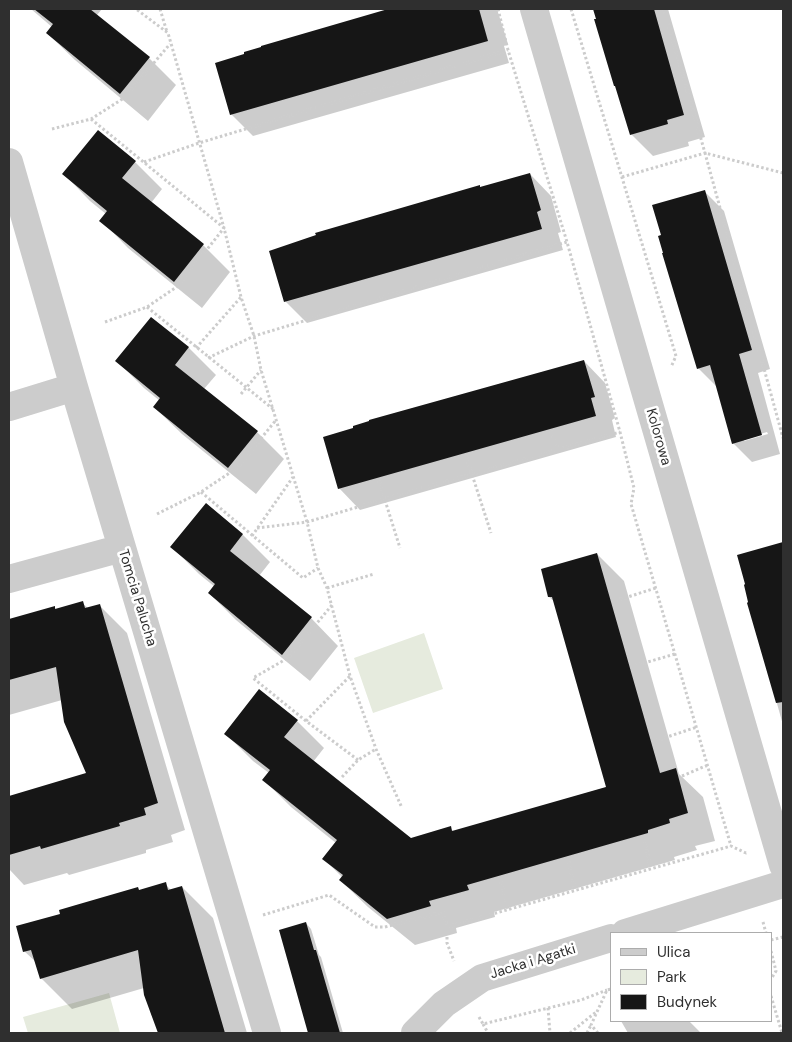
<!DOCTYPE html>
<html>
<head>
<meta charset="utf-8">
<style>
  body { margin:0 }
  #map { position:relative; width:792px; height:1042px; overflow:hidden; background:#fff; font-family:"DM Sans",sans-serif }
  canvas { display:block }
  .frame { position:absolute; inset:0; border:10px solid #2f2f2f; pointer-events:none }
  .legend { position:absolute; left:610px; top:932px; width:162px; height:90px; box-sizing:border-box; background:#fff; border:1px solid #acacac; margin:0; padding:6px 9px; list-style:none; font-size:15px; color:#2f2f2f }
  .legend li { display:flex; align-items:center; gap:10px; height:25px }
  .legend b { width:25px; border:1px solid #acacac }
</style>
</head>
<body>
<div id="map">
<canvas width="792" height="1042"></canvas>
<div class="frame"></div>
<ul class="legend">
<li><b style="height:6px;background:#ccc"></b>Ulica</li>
<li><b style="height:14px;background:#e6ebde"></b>Park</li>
<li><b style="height:14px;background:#161616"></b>Budynek</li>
</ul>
</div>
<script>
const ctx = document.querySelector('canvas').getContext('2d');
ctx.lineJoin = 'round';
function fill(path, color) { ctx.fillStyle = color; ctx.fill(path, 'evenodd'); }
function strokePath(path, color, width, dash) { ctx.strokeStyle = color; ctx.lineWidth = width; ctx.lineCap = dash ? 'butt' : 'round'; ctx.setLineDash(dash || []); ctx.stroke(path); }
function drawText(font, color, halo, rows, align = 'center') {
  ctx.font = font + ' "DM Sans",sans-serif'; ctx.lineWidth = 5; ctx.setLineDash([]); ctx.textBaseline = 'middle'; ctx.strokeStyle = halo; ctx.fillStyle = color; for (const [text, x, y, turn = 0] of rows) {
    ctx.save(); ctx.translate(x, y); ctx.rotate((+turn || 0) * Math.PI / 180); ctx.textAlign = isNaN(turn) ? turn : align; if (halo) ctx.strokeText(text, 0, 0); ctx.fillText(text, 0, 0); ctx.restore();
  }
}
fill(new Path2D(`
  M 424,633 L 443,689 L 373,713 L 354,658 Z
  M 109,993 L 120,1033 L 28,1033 L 23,1017 Z`), '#e6ebde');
fill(new Path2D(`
  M 31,9 L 102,9 L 97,15 L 149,58 L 176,85 L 148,121 L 75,60 L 47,33 L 52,27 Z
  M 393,9 L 497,9 L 508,44 L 504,46 L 509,63 L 253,136 L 231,114 L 246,55 L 262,47 Z
  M 595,9 L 668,9 L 705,137 L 688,142 L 689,146 L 653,156 L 631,134 Z
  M 135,162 L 162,189 L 151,203 L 203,245 L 230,272 L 202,308 L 128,248 L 101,220 L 106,214 L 90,201 L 63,173 Z
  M 530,174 L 551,196 L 561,232 L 558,233 L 563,250 L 307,323 L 286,302 L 271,251 Z
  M 705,192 L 724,211 L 770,369 L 758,373 L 780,454 L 752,462 L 733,443 L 717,387 L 698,368 L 662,235 ZM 767,432 L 768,434 L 744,441 L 744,439 Z
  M 151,318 L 189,348 L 216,375 L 204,389 L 257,432 L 284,459 L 256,494 L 182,434 L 154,407 L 160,401 L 144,388 L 117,361 Z
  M 584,361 L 605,383 L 615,418 L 612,420 L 616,437 L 360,510 L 339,488 L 355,429 Z
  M 206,505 L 243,535 L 270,562 L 259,576 L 311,618 L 338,646 L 310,681 L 236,620 L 209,593 L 215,587 L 199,574 L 172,547 Z
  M 783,543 L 783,725 L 749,604 L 747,585 L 738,556 Z
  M 597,554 L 624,581 L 679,774 L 703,797 L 715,841 L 695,846 L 697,850 L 674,857 L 675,860 L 494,912 L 495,917 L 456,928 L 457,933 L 415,945 L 368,907 L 340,880 L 343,878 L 324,859 L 336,843 L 291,807 L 264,780 L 269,773 L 253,761 L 226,734 L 297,721 L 324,748 L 313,762 L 410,839 L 450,828 L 454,832 L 607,787 L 555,602 L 549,597 Z
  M 82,603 L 88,608 L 100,606 L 127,633 L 185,830 L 171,835 L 173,842 L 146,850 L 146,853 L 69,875 L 67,873 L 24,885 L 9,869 L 9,797 L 88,774 L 62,700 L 9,715 L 9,621 L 55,608 L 57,610 Z
  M 165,884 L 171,890 L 182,887 L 213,918 L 247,1033 L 160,1033 L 151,1014 L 144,988 L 72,1009 L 41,978 L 37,963 L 24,951 L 140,891 Z
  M 306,923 L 311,929 L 319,955 L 321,957 L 343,1033 L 310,1033 L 281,931 Z
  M 621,1021 L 689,1021 L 701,1033 L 628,1033 Z`), '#0003');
fill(new Path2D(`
  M 34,9 L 90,9 L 150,57 L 120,94 L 46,33 L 53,24 Z
  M 388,9 L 479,9 L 488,41 L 230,115 L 215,63 L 244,54 L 244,52 L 261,47 L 261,46 Z
  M 593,9 L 654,9 L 684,115 L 667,120 L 668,124 L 630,135 L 615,86 L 614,86 L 594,19 L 596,19 Z
  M 98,130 L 136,161 L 122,178 L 204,244 L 174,282 L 99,221 L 107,211 L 62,174 Z
  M 530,173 L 541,210 L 537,212 L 542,229 L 284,302 L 269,251 L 316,235 L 315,233 L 480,185 L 480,187 Z
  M 705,190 L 752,350 L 739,354 L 762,435 L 732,444 L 710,365 L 697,369 L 662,253 L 663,253 L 658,236 L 661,235 L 652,205 Z
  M 151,317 L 189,347 L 175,365 L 258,431 L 228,468 L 153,407 L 160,398 L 115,361 Z
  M 584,360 L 595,397 L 591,398 L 596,416 L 338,489 L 323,437 L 353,428 L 353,426 L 369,421 L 369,420 Z
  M 206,503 L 243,534 L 230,551 L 312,617 L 282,655 L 208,593 L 215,584 L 170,547 Z
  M 783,542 L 783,702 L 776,703 L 747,603 L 748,602 L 744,585 L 745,584 L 737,555 Z
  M 597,553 L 660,773 L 676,768 L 688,813 L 669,819 L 670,823 L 648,830 L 648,833 L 467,885 L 469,890 L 429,901 L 431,906 L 387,919 L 339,880 L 343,875 L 322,859 L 337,840 L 262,780 L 270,770 L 224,734 L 259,689 L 298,720 L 284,737 L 411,838 L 451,826 L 452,831 L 606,787 L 552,597 L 548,597 L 541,569 Z
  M 83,601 L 85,608 L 100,604 L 158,803 L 144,808 L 146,815 L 119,823 L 120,826 L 41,849 L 40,846 L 9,855 L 9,796 L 86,773 L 64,722 L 56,667 L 9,680 L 9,619 L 55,606 L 55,609 Z
  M 166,882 L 168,890 L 182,886 L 225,1033 L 158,1033 L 144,995 L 138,950 L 40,979 L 31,950 L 23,952 L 16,926 L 60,914 L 59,910 L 76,905 L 138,887 L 139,890 Z
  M 306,922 L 314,950 L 316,950 L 340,1033 L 308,1033 L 279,930 Z`), '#161616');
strokePath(new Path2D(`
  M 160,9 L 167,32
  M 498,9 L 508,50 L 567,242 L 620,432 L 634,488 L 631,504 L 731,846
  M 571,9 L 676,356 L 671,367
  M 91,119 L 224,228 L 241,297 L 254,336 L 261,370 L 307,522 L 318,568 L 327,588 L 350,676 L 376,749 L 402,808
  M 52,129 L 91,119 L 124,98 L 170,44
  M 144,162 L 199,143 L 508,50
  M 783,173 L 705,153 L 783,438
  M 622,177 L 705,153 L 664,9
  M 147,307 L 273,409
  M 105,322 L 147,307 L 178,286 L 224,228 L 168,33 L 136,9
  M 196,348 L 241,297
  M 208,358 L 254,336 L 567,242
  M 241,394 L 261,370
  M 551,431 L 558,449
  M 466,456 L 491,533
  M 379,481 L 400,548
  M 201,492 L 303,578 L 318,568
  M 157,514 L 201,492 L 237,468 L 276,420
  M 257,528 L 307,522 L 385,499 L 620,432
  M 252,536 L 293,477
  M 327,588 L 374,574
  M 615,601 L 656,588
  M 332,605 L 288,658 L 253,678 L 306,721 L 358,760
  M 634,666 L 675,654
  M 306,721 L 350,676
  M 655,741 L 697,727
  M 682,776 L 708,765
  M 342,777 L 358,760 L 376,749
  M 644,840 L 651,869
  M 569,862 L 575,890
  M 501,882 L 508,909
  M 263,915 L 329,895 L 375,927 L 385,927 L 443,912 L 447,927 L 731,846 L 746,853 L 748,852
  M 763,922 L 766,933
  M 447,927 L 447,943 L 454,961
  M 771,940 L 783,937
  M 771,951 L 776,971 L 771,979
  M 771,996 L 782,1033
  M 548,1008 L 550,1033
  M 479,1017 L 483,1024 L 581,1000 L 607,990
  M 483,1024 L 488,1033
  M 570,1033 L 596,1012
  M 587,1033 L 591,1025
  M 598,1033 L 591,1025 L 607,990 L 611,989`), '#ccc', 3, [2.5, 2.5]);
strokePath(new Path2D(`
  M 534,9 L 783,865
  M 9,162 L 74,387 L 267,1033
  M 9,407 L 74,387
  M 9,579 L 122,548
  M 625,933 L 783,884
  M 415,1033 L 444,1004 L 482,978 L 611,938`), '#ccc', 28);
drawText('14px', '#2f2f2f', '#fff', [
  ["Kolorowa",658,437,74],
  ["Tomcia Palucha",137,598,73],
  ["Jacka i Agatki",533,962,-17]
]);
</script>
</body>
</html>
